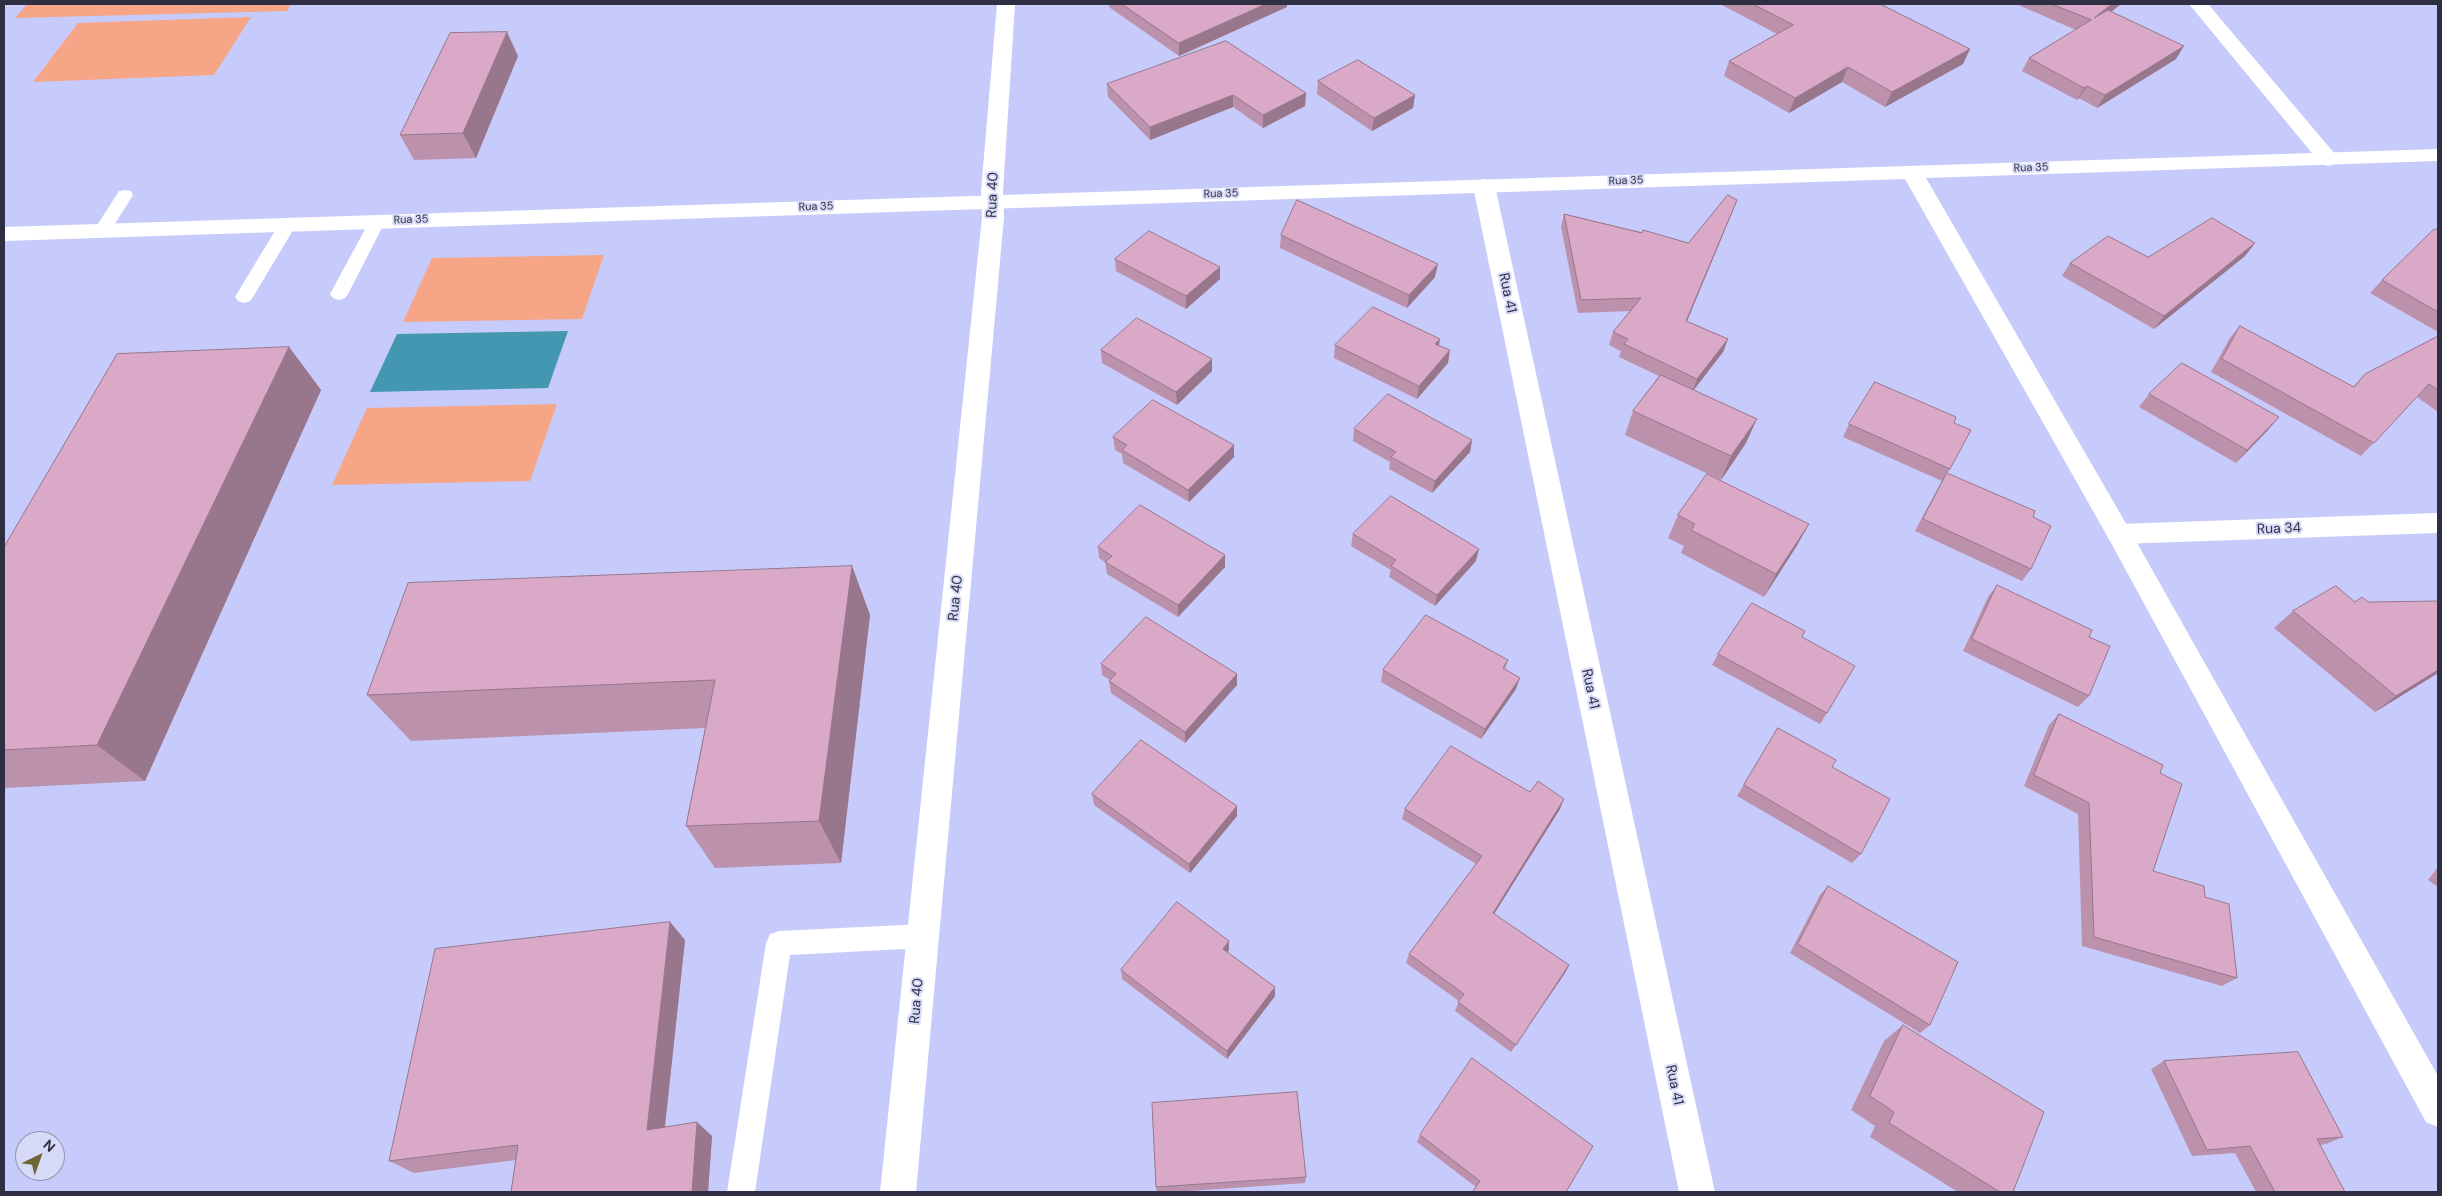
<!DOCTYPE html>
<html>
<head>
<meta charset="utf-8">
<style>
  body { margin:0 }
  #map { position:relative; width:2442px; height:1196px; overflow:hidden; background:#c7cbfb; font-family:"DM Sans",sans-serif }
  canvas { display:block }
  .frame { position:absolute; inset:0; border:5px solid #2e2f42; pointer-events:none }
  .north { position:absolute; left:15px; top:1131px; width:50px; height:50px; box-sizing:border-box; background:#d7daf7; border:1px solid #9396af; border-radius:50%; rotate:42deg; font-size:14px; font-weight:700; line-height:20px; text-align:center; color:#2e2f42 }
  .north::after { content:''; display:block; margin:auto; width:18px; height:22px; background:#6d6632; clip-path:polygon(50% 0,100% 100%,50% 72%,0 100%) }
</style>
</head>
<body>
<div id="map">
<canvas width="2442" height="1196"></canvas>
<div class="frame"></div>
<div class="north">N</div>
</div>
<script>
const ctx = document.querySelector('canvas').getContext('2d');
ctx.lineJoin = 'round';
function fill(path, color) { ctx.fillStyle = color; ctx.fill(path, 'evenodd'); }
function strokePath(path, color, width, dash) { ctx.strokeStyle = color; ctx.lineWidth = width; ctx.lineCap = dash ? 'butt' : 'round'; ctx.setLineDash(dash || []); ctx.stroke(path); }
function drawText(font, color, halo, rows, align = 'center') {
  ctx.font = font + ' "DM Sans",sans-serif'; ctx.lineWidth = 4; ctx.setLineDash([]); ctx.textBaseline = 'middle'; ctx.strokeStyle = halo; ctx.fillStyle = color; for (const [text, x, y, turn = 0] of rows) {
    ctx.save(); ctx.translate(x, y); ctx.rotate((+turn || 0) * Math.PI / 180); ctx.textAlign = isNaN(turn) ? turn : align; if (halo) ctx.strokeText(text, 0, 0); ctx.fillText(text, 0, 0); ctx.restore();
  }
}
fill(new Path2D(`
  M 27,4 L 291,4 L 287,11 L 15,18 Z
  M 251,17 L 214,75 L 33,82 L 78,23 Z
  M 604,255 L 582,319 L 403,322 L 432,258 Z
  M 557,404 L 530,481 L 332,485 L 367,408 Z`), '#f6a587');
fill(new Path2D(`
  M 568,331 L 548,388 L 370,392 L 397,334 Z`), '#4397b1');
fill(new Path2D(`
  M 125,190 L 131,191 L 133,195 L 108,235 L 96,235 L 93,231 L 96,227 L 119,191 Z
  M 377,217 L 383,218 L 385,222 L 348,294 L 345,298 L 339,300 L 333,298 L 330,294 L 369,222 L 371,218 Z
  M 287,219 L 293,221 L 296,225 L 253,297 L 250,301 L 244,303 L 238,301 L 235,297 L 281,221 Z
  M 923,924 L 932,928 L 936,936 L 932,944 L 923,948 L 790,955 L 755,1192 L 727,1192 L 766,943 L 770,934 L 779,931 Z`), '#fff');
fill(new Path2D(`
  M 997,4 L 1015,4 L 1003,191 L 1004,217 L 916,1192 L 880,1192 L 982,217 L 981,191 Z
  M 2189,4 L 2208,4 L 2335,154 L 2339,159 L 2335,164 L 2328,166 L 2321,164 Z
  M 1484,179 L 1492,181 L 1495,186 L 1715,1192 L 1679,1192 L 1473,186 L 1476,181 Z
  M 2438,513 L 2438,533 L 2119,544 L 2110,541 L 2106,534 L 2110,527 L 2119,524 Z`), '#fff');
fill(new Path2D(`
  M 2438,149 L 2438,161 L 1926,178 L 2128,527 L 2438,1076 L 2438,1127 L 2426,1122 L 2110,541 L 1905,179 L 4,241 L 4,227 Z`), '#fff');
fill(new Path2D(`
  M 1109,4 L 1287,4 L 1287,7 L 1179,56 L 1109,7 Z
  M 1720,4 L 1880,4 L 1970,49 L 1963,64 L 1885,107 L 1842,82 L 1789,113 L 1724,76 L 1729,61 L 1777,34 Z
  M 2016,4 L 2121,4 L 2111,12 L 2176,59 L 2097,108 L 2079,98 L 2077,100 L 2022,71 L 2029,58 L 2076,30 Z
  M 518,56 L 476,158 L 414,160 L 400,135 Z
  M 1318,81 L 1415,95 L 1413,108 L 1372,131 L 1317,94 Z
  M 1107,84 L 1306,93 L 1305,106 L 1263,128 L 1233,107 L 1150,140 L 1108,97 Z
  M 1737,200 L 1687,321 L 1728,339 L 1723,352 L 1694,390 L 1746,443 L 1721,480 L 1625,435 L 1633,411 L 1659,376 L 1619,357 L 1621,351 L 1609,345 L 1613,332 L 1630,311 L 1578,313 L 1561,227 L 1564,214 L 1688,243 Z
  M 2438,229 L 2438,332 L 2370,293 L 2382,280 Z
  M 1281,235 L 1435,277 L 1407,308 L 1280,248 Z
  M 2255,243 L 2245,256 L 2154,329 L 2062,276 L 2070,263 L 2148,257 Z
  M 1115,259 L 1220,279 L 1186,309 L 1116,271 Z
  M 2240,326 L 2353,387 L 2365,374 L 2438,336 L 2438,412 L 2417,397 L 2361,456 L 2211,372 L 2230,338 Z
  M 1335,345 L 1439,345 L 1448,363 L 1417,399 L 1334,358 Z
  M 289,347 L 321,390 L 145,781 L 4,788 L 4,547 Z
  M 1101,350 L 1212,371 L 1177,405 L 1102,363 Z
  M 2149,394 L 2268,430 L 2236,463 L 2139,407 Z
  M 1954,423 L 1950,469 L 1942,481 L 1843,437 L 1849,424 Z
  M 1354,429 L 1472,440 L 1470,452 L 1432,493 L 1389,469 L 1390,462 L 1353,441 Z
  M 1113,437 L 1234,457 L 1189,502 L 1123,463 L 1122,454 L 1115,450 Z
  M 1947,473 L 2033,517 L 2031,569 L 2022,581 L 1915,531 L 1939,486 Z
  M 1678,515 L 1809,524 L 1796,547 L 1764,597 L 1681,553 L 1684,546 L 1668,538 Z
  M 1353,534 L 1476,561 L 1435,606 L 1389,577 L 1391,570 L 1351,546 Z
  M 1098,547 L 1225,555 L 1225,567 L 1178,617 L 1107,574 L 1105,562 L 1099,558 Z
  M 852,566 L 870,615 L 841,863 L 715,868 L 686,826 L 705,728 L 411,741 L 367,695 Z
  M 1997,585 L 2089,696 L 2078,707 L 1963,651 L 1988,597 Z
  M 2293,611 L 2438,673 L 2375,712 L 2274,628 Z
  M 1802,637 L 1827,713 L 1820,724 L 1712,665 L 1718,654 Z
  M 1508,660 L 1505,669 L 1516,689 L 1481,739 L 1381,682 L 1383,670 Z
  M 1101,664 L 1237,685 L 1185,743 L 1111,693 L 1109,681 L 1110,680 L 1102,675 Z
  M 2059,714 L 2160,773 L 2153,871 L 2205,897 L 2237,978 L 2222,986 L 2082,946 L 2078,814 L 2024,786 L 2049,725 Z
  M 1778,728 L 1861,854 L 1852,863 L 1737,796 Z
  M 1530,792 L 1560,809 L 1494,914 L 1569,965 L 1565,973 L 1511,1052 L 1455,1011 L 1459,1001 L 1406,963 L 1409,954 L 1476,864 L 1402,819 L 1405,809 Z
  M 1092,794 L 1237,806 L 1237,816 L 1190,873 L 1094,805 Z
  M 2438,867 L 2438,887 L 2428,880 Z
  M 1828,886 L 1930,1025 L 1920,1033 L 1790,953 L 1820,895 Z
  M 670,922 L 685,940 L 665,1127 L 712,1136 L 708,1192 L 511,1192 L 516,1160 L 414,1173 L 389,1161 Z
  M 1229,950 L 1227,952 L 1275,987 L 1275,996 L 1227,1059 L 1122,979 L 1121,970 Z
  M 1903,1025 L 2013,1192 L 1958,1192 L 1870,1137 L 1875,1126 L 1851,1110 L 1884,1041 Z
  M 2164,1061 L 2343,1137 L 2326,1144 L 2320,1145 L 2345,1192 L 2256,1192 L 2235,1153 L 2192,1156 L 2151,1069 Z
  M 1420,1135 L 1566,1192 L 1472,1192 L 1476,1187 L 1417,1142 Z
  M 1306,1177 L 1305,1183 L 1175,1192 L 1157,1192 L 1156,1187 Z`), '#bb91ab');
fill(new Path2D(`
  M 1266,4 L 1287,4 L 1287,7 L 1179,56 L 1179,43 Z
  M 2112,4 L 2121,4 L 2087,31 L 2094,18 Z
  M 507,32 L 518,56 L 476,158 L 463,133 Z
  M 2184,46 L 2176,59 L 2097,108 L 2105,95 Z
  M 1970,49 L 1963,64 L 1885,107 L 1892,92 Z
  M 1848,67 L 1842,82 L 1789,113 L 1795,98 Z
  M 2087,86 L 2079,98 L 2077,100 L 2084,88 Z
  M 1306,93 L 1305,106 L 1263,128 L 1263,115 Z
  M 1233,95 L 1233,107 L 1150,140 L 1150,127 Z
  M 1415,95 L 1413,108 L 1372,131 L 1374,118 Z
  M 1737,200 L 1732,213 L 1682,333 L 1686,321 Z
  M 2255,243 L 2245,256 L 2154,329 L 2164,316 Z
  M 1438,264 L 1435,277 L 1407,308 L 1409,295 Z
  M 1220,267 L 1220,279 L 1186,309 L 1186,296 Z
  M 1440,339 L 1438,351 L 1435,344 Z
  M 1728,339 L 1723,352 L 1692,392 L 1697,379 Z
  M 289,347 L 321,390 L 145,781 L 97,745 Z
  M 1450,350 L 1448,363 L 1417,399 L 1419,386 Z
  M 1212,359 L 1212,371 L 1177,405 L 1176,392 Z
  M 2279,417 L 2268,430 L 2236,463 L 2247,450 Z
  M 1757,419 L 1746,443 L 1721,480 L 1731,456 Z
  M 1472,440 L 1470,452 L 1432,493 L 1435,481 Z
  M 1234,445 L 1234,457 L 1189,502 L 1188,490 Z
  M 1809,524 L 1796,547 L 1764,597 L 1776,574 Z
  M 1479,549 L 1476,561 L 1435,606 L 1437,595 Z
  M 1225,555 L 1225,567 L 1178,617 L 1178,605 Z
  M 852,566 L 870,615 L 841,863 L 819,821 Z
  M 2438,670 L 2438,673 L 2375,712 L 2396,696 Z
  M 1237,674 L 1237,685 L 1185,743 L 1185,732 Z
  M 1520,678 L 1516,689 L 1481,739 L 1485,729 Z
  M 1564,799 L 1560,809 L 1489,922 L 1493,913 Z
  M 1237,806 L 1237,816 L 1190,873 L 1189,864 Z
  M 670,922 L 685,940 L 663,1143 L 647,1130 Z
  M 1229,941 L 1229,950 L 1223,958 L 1223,949 Z
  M 1569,965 L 1565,973 L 1511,1052 L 1516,1045 Z
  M 1275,987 L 1275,996 L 1227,1059 L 1227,1051 Z
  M 697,1122 L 712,1136 L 708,1192 L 692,1192 Z`), '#98768b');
const building = new Path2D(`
  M 1122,4 L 1266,4 L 1179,43 Z
  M 1753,4 L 1880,4 L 1970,49 L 1892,92 L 1848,67 L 1795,98 L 1729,61 L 1793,25 Z
  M 2052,4 L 2112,4 L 2094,18 L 2108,10 L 2184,46 L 2105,95 L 2087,86 L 2084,88 L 2029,58 L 2091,20 Z
  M 507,32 L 463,133 L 400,135 L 450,33 Z
  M 1226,41 L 1306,93 L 1263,115 L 1233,95 L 1150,127 L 1107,84 Z
  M 1358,60 L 1415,95 L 1374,118 L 1318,81 Z
  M 1728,195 L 1737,200 L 1686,321 L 1728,339 L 1697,379 L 1624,344 L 1628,339 L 1613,332 L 1641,298 L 1581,300 L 1564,214 L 1642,233 L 1643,230 L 1688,243 Z
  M 1297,200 L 1438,264 L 1409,295 L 1281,235 Z
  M 2212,218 L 2255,243 L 2164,316 L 2070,263 L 2108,236 L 2148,257 Z
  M 2438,229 L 2438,312 L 2382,280 L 2433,230 Z
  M 1149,231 L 1220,267 L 1186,296 L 1115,259 Z
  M 1373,307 L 1440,339 L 1435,344 L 1450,350 L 1419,386 L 1335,345 Z
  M 1137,318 L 1212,359 L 1176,392 L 1101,350 Z
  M 2240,326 L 2354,387 L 2365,374 L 2438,336 L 2438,390 L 2429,384 L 2374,443 L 2222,359 Z
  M 289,347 L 97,745 L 4,750 L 4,547 L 117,354 Z
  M 2182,363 L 2279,417 L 2247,450 L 2149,394 Z
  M 1661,375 L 1757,419 L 1731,456 L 1633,411 Z
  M 1875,382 L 1956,417 L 1954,423 L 1971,430 L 1950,469 L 1849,424 Z
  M 1388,394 L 1472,440 L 1435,481 L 1391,457 L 1396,452 L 1354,429 Z
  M 1153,400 L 1234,445 L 1188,490 L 1122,450 L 1127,445 L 1113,437 Z
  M 1947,473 L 2035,511 L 2033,517 L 2051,526 L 2031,569 L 1923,519 Z
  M 1707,474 L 1809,524 L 1776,574 L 1691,530 L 1695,524 L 1678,515 Z
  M 1391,496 L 1479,549 L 1437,595 L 1391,566 L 1396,560 L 1353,534 Z
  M 1140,505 L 1225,555 L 1178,605 L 1105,562 L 1112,556 L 1098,547 Z
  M 852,566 L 819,821 L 686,826 L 715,680 L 367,695 L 408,583 Z
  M 1997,585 L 2092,630 L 2089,637 L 2110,646 L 2089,696 L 1972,639 Z
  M 2336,586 L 2355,602 L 2362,597 L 2368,602 L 2438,601 L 2438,670 L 2396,696 L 2293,611 Z
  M 1752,603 L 1805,631 L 1802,637 L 1855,666 L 1827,713 L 1718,654 Z
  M 1426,615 L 1508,660 L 1503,668 L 1520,678 L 1485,729 L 1383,670 Z
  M 1146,617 L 1237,674 L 1185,732 L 1109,681 L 1116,674 L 1101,664 Z
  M 2059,714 L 2163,765 L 2160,773 L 2182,784 L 2153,871 L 2204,886 L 2205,897 L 2229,904 L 2237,978 L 2094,937 L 2089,803 L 2034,775 Z
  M 1778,728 L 1836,760 L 1832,767 L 1890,799 L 1861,854 L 1744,785 Z
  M 1141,740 L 1237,806 L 1189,864 L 1092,794 Z
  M 1451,746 L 1530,792 L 1538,781 L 1564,799 L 1493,913 L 1569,965 L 1516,1045 L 1458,1002 L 1464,994 L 1409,954 L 1482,856 L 1405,809 Z
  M 1828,886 L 1958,962 L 1930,1025 L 1798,944 Z
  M 1177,902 L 1229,941 L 1223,949 L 1275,987 L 1227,1051 L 1121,970 Z
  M 670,922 L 647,1130 L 697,1122 L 692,1192 L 511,1192 L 518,1145 L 389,1161 L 435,949 Z
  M 1903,1025 L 2044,1112 L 2013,1192 L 2000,1192 L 1889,1123 L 1894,1112 L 1870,1096 Z
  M 2298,1052 L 2343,1137 L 2317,1139 L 2345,1192 L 2275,1192 L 2250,1146 L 2207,1150 L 2164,1061 Z
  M 1472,1058 L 1593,1146 L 1566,1192 L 1476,1192 L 1473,1191 L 1480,1181 L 1420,1135 Z
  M 1297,1092 L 1306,1177 L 1156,1187 L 1152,1103 Z`);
fill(building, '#d9a9c7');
strokePath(building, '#98768b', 1);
drawText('11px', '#2e2f42', '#d7daf7', [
  ["Rua 35",2031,168,-2],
  ["Rua 35",1626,181,-2],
  ["Rua 35",1221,194,-2],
  ["Rua 35",816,207,-2],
  ["Rua 35",411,220,-2]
]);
drawText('14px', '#2e2f42', '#d7daf7', [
  ["Rua 40",993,195,-88],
  ["Rua 41",1507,293,78],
  ["Rua 34",2279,529,-2],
  ["Rua 40",956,598,-84],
  ["Rua 41",1590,689,78],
  ["Rua 40",917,1001,-85],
  ["Rua 41",1674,1085,78]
]);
</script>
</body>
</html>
